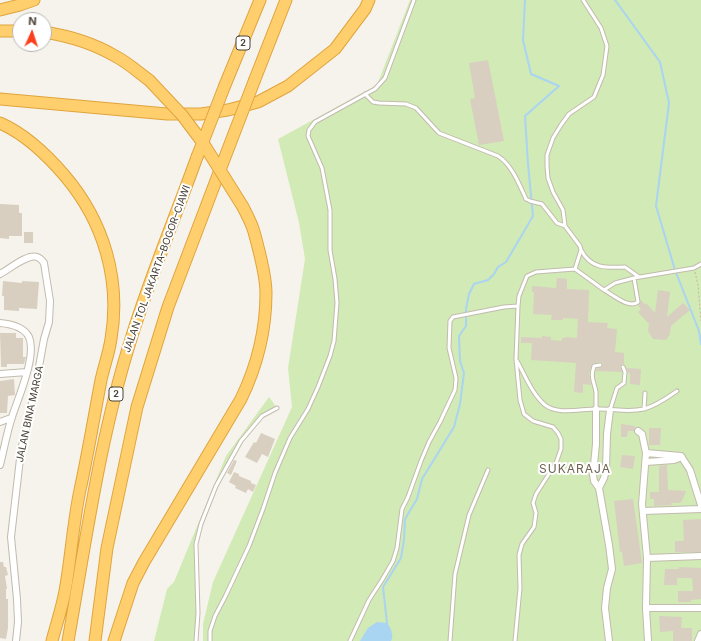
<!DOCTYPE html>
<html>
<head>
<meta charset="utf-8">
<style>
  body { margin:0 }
  #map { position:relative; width:701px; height:641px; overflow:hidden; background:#f6f3ec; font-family:Inter,sans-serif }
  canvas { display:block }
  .north { position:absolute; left:12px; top:12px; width:40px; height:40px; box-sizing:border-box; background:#fff; border:1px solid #b7b4b0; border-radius:50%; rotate:3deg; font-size:11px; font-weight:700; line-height:16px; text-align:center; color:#4b4439 }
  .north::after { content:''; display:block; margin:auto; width:14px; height:18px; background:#fc3f1d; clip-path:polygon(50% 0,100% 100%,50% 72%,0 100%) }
</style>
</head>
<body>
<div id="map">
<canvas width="701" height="641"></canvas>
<div class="north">N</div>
</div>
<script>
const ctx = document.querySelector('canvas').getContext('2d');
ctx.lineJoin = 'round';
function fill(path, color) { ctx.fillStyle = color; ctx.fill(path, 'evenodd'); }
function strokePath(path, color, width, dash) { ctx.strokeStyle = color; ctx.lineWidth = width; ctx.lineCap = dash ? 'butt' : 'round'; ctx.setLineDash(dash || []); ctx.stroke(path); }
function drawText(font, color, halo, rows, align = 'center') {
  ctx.font = font + ' Inter,sans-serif'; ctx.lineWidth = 4; ctx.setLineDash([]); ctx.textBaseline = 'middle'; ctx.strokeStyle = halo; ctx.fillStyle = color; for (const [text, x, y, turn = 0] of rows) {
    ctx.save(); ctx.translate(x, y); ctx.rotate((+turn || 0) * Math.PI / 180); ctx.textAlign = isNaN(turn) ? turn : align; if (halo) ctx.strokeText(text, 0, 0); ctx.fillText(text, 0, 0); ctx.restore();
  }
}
fill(new Path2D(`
  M 410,0 L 701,0 L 701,641 L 203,641 L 203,624 L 213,582 L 292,407 L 288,368 L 305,259 L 299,223 L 278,139 L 377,85 Z
  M 269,397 L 277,408 L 268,412 L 241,441 L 216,486 L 201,525 L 196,544 L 198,613 L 196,641 L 154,641 L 167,589 L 174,582 L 226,456 Z`), '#d2eab5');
fill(new Path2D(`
  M 377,622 L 387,623 C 391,628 394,635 391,641 L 360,641 L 368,628 Z`), '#a9d4f2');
strokePath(new Path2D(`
  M 615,0 L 660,62 L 669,103 L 656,206 L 675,270 L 699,331 L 701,344
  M 387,623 L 383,587 L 401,558 L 404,540 L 405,519 L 417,499 L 422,479 L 454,427 L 460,404 L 464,373 L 460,361 L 459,336 L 466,326 L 466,309 L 469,294 L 474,284 L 488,280 L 494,274 L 498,267 L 506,262 L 533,216 L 528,164 L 525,116 L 559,86 L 531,74 L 523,40 L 525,0`), '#a9d4f2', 2);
fill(new Path2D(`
  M 488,60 L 504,141 L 479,145 L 470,99 L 475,98 L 469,63 Z
  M 0,204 L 19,205 L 19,213 L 22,213 L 22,236 L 9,236 L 9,239 L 0,238 Z
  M 24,232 L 33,232 L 33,243 L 24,243 Z
  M 557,278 L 567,279 L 567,289 L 589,290 L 588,322 L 608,323 L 607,328 L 617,329 L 615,352 L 624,353 L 624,364 L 621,365 L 620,367 L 622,372 L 596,371 L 596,369 L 602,367 L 603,363 L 600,362 L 592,364 L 589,374 L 591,385 L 583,384 L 583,393 L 574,392 L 576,363 L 531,360 L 532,343 L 521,343 L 521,337 L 542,338 L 542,336 L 551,337 L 551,340 L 562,341 L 562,338 L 565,338 L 565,337 L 577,338 L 578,319 L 563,318 L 563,320 L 551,320 L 552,315 L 533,314 L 534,292 L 532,292 L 532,286 L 556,288 Z
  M 3,281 L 22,283 L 22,281 L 39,282 L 37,309 L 19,308 L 19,311 L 4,310 L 4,296 L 2,296 Z
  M 658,290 L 670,292 L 667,317 L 683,303 L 690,310 L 671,326 L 670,334 L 666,340 L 653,339 L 648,331 L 649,324 L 638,312 L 641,309 L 638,305 L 640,304 L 641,300 L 645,305 L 646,303 L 655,313 Z
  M 0,333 L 16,333 L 16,338 L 23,338 L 23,357 L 26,357 L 24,364 L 7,364 L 7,367 L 1,367 Z
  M 627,368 L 641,369 L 640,385 L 630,384 L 630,373 L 628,373 Z
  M 14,379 L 15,395 L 8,396 L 7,413 L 0,413 L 0,381 Z
  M 621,424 L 635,426 L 634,431 L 628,431 L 627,437 L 621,437 Z
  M 649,428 L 661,428 L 660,445 L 649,445 Z
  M 261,433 L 275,439 L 268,457 L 262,454 L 257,463 L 245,457 L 254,442 L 256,443 Z
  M 622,455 L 635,456 L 633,469 L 620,467 Z
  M 234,460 L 237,461 L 231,475 L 227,473 Z
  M 667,465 L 668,490 L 686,491 L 682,501 L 679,503 L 671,503 L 672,505 L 654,506 L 654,499 L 650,499 L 650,492 L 659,492 L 659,466 Z
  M 234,472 L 239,474 L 239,476 L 251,481 L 251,483 L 256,485 L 253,492 L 248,489 L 246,493 L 235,488 L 236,486 L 229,482 Z
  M 633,499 L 642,563 L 624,566 L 622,552 L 620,552 L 614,501 Z
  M 701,519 L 701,552 L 675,552 L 675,541 L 684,541 L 683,520 Z
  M 0,562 L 3,562 L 4,567 L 6,567 L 8,575 L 5,576 L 7,589 L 6,589 L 6,599 L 8,599 L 8,628 L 6,639 L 0,638 Z
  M 679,567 L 701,568 L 701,599 L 691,600 L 691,602 L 678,602 L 678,591 L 693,591 L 692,578 L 677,578 L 677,585 L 664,585 L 665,569 L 679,569 Z
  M 659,616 L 682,617 L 681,628 L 692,628 L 692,641 L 673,641 L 673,631 L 660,632 Z`), '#d8cfc1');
const service = new Path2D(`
  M 583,0 L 601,28 L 607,46 L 603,75 L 594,97 L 569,114 L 561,125 L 553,138 L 547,155 L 547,166 L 548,178 L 553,192 L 563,210 L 565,226 L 580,246 L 581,250 L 575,269 L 604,290 L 615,283 L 634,278 L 694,268 L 701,264
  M 365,94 L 373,102 L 379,103 L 406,104 L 416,108 L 439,133 L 498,156 C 512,165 519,184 526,199 L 530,201 L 542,204 L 557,223 L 565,226
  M 581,250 C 591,269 606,268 625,267 L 639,277
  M 604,290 C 613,295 629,309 638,302 L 634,278
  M 517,361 C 525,375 532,394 545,405 C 558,415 580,409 596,409 C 614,408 625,413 644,409 C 656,406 667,398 677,391
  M 596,409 C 596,403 596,398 596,392 C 594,381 590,378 594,366 L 600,365
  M 644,409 L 645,393
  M 610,410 L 617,388 L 624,383 L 625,372 L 623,367
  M 196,641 L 198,613 L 196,544 L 201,524 L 216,486 L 241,441 L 262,416 L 277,408
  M 210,641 L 210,631 L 215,616 L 225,597 L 249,546 L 263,509 L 275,473 L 290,438 L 308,409 L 318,387 L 330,356 L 334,341 L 337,303 L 335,279 L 330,250 L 330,210 L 322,168 L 308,136 L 309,130 L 315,122 L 375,89 L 385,78 L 414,0
  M 350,641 L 369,600 L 382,580 L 393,561 L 397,548 L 402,509 L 408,497 L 421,461 L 429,442 L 440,422 L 455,390 L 456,378 L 449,348 L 450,321 L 453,317 L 504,307 L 518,306
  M 450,641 L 455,574 L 469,515 L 488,470
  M 515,641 L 520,588 L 519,555 L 522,544 L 534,527 L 536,513 L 533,503 L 536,494 L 556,463 L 561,449 L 561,439 L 558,433 L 553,427 L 533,421 L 524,414 L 520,400 L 516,359 L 518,306 L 519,296 L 527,276 L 536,272 L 575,269`);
const minor = new Path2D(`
  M 0,274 C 8,270 28,253 37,257 C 40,258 42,260 44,263 L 50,301 L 49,322 L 44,339 L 34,394 L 21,450 L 11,537 L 17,599 L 18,622 L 16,641
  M 0,323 C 11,324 24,327 29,337 C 37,356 18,398 12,417 C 7,432 4,449 0,465
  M 0,374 L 27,372
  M 596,409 L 596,444 L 593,475 L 594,481 L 599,488
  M 0,422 L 11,418
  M 638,431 L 642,434 L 646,453 L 642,504 L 647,558 L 646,608 L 648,641
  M 646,453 L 681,456 L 690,470 L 701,505
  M 646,462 L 674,460 L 682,457
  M 643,511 L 701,509
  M 647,558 L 701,556
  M 646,608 L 701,608
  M 609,641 L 605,608 L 607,588 L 612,569 L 609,545 L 599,488 L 604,478 L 606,470 L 607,434 L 610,410
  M 698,641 L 701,634`);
const motorway = new Path2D(`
  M 0,10 L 20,5 L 34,0
  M 0,31 L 20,31
  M 44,32 C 69,36 93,43 115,56 C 127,62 138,72 149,80
  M 255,79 L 286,0
  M 225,85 L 260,0
  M 0,99 L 167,114 L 201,114 L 228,110 L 258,102 L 288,86 L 335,49 L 365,9 L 369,0
  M 0,123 C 25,134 48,156 65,176 C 104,222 121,280 111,339 C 109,353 104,366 101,380 C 94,417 88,453 80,490 C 73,523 71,558 65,591 C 62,608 56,625 52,641
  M 68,641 C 86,540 100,437 131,339 C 150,277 175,218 197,157
  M 95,641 L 107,548 L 137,407 L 168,307 L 220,170
  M 114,641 L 133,583 L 144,562 L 241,399 C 257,366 266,330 266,293 C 266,275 259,250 254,232 C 252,224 247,215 243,207`);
strokePath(service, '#c2bbae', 5);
strokePath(minor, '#c2bbae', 8);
strokePath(motorway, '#e0a43c', 13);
strokePath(new Path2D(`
  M 695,272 L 698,285 L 701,321`), '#c4b79f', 1, [2, 2]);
strokePath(service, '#fff', 3);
strokePath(minor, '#fff', 6);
strokePath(motorway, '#ffcf6e', 11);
const motorwayBridge = new Path2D(`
  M 149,80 L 182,115 L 203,143 L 243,207
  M 197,157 L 225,85
  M 220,170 L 255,79`);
strokePath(motorwayBridge, '#e0a43c', 13, []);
strokePath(motorwayBridge, '#ffcf6e', 11);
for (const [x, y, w] of [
  [243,43,14],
  [116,394,14]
]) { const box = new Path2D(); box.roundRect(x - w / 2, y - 7, w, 14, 3); ctx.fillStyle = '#fff'; ctx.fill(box); strokePath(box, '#4b4439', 1); }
drawText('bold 9px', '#4b4439', null, [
  ["2",243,43],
  ["2",116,394]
]);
drawText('10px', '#4b4439', '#fff', [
  ["JALAN TOL JAKARTA–BOGOR–CIAWI",157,269,-70],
  ["JALAN BINA MARGA",30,414,-78]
]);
ctx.letterSpacing = '1px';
drawText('12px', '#6e6250', '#fff', [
  ["SUKARAJA",575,469]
]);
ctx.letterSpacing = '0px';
</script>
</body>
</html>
